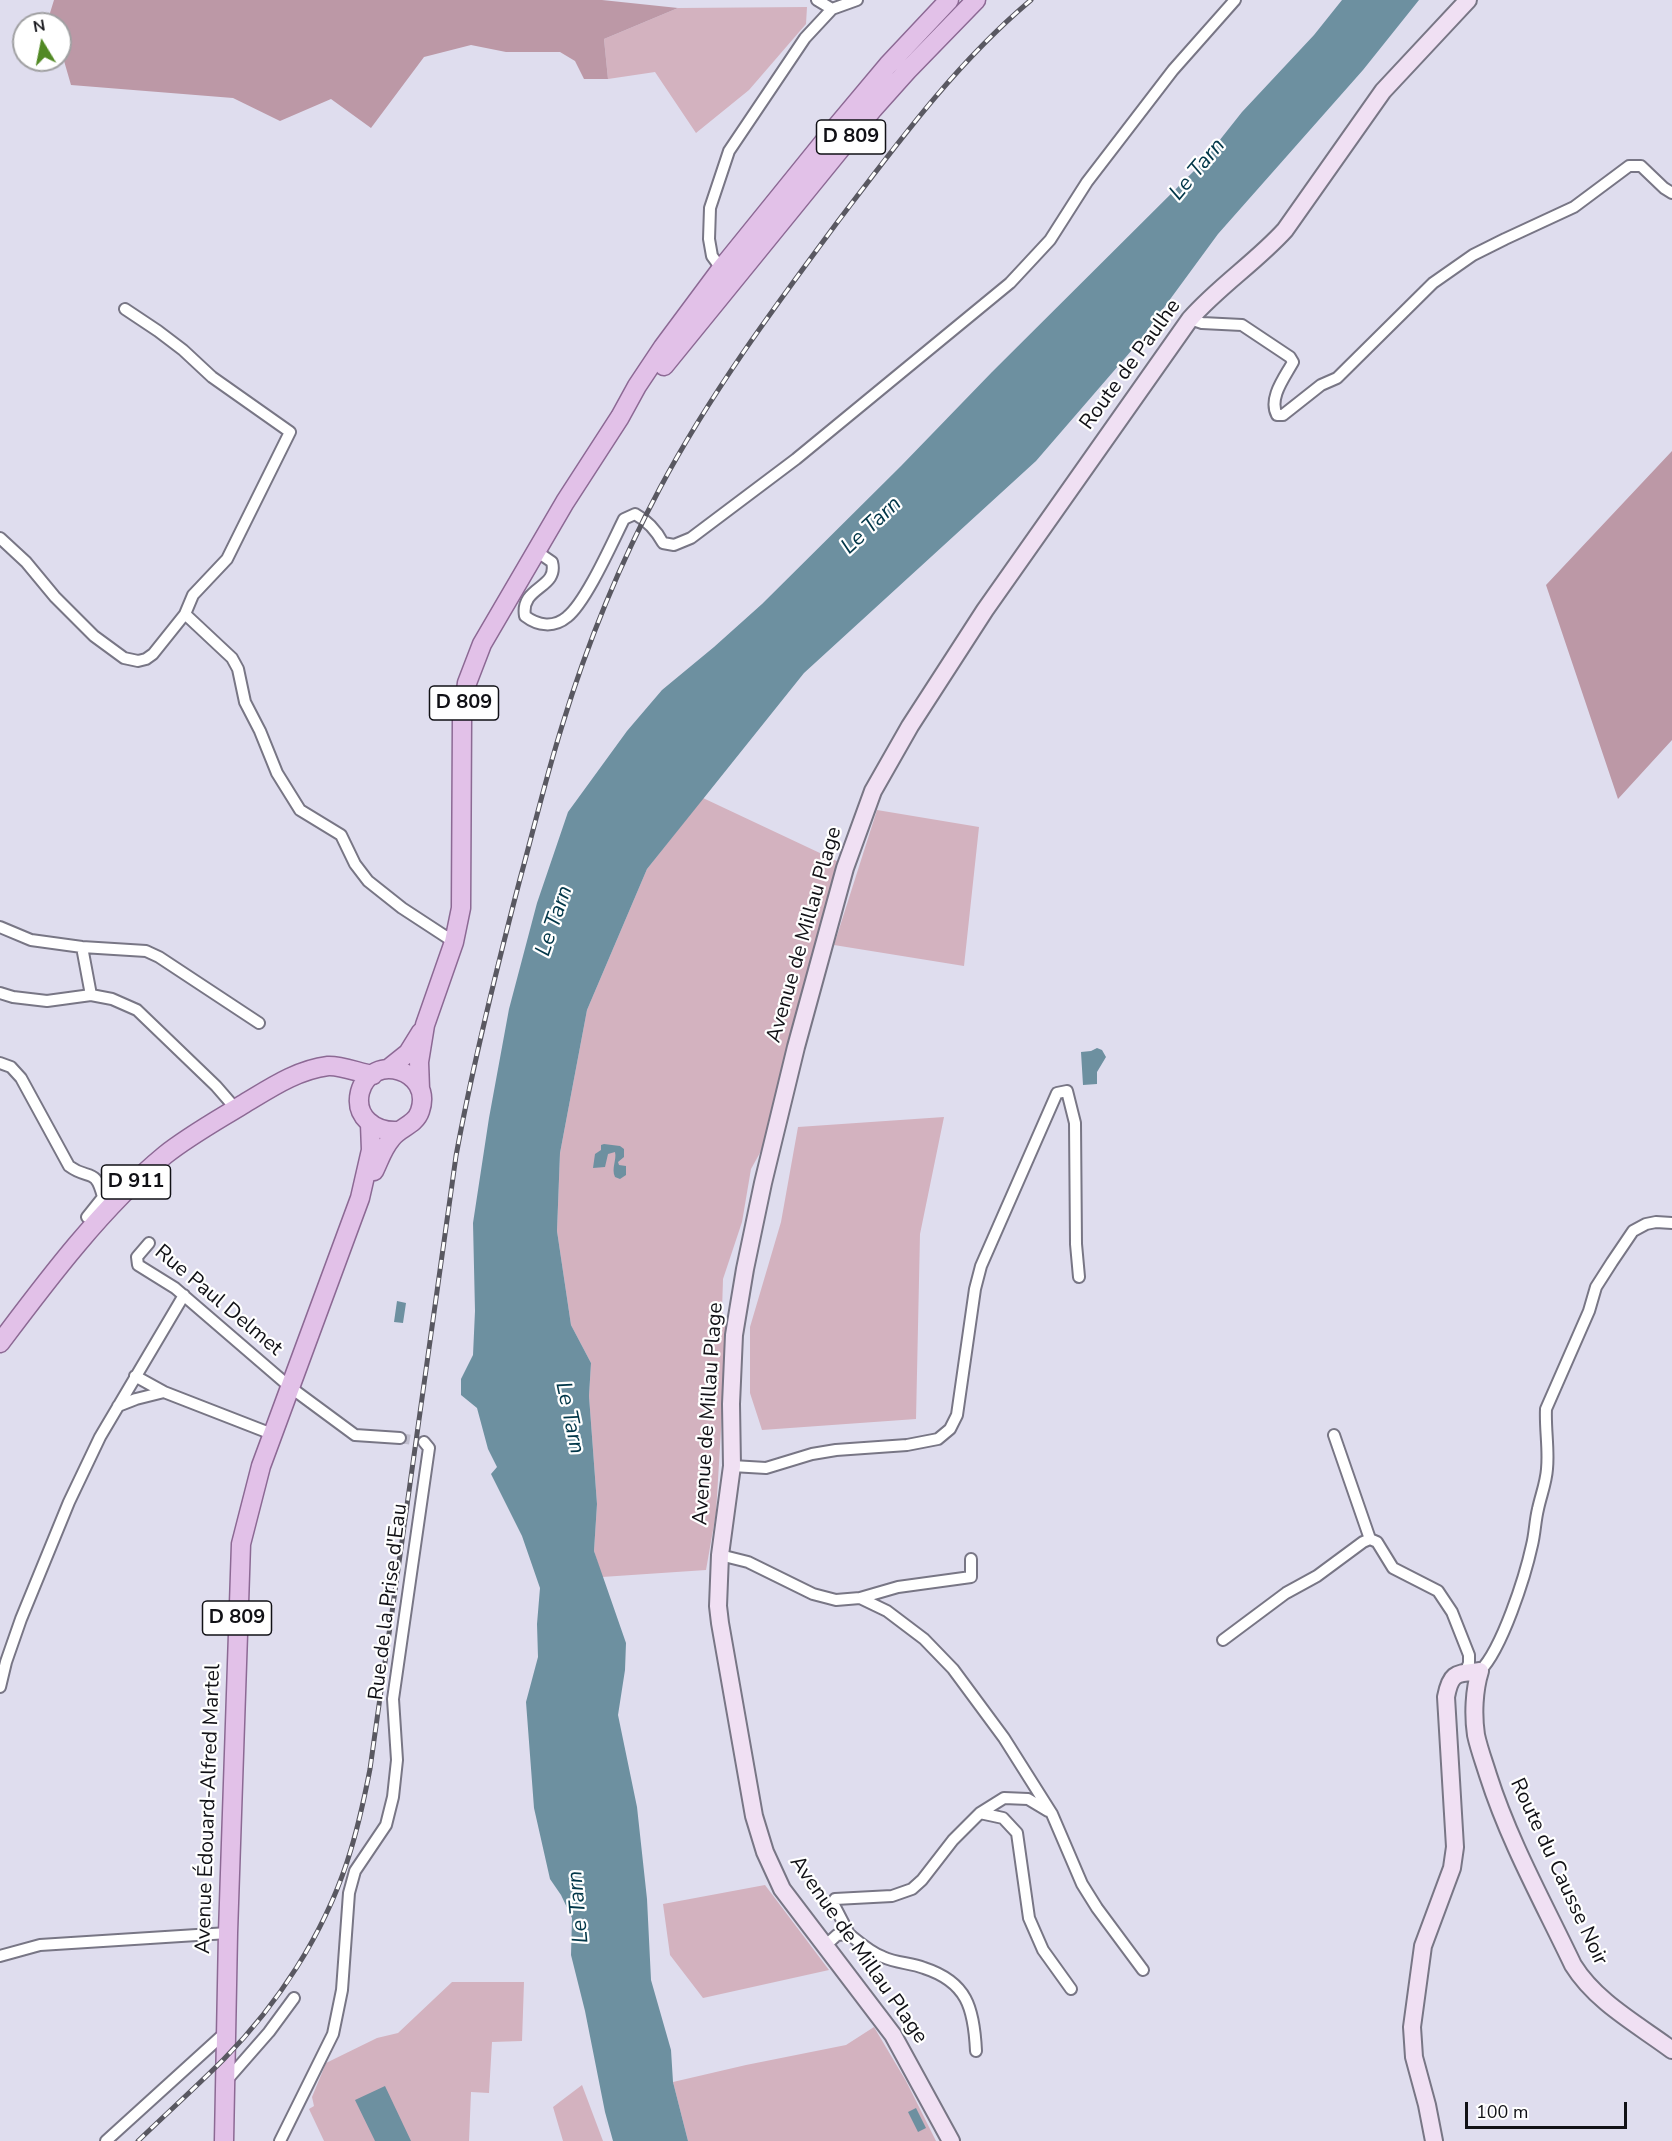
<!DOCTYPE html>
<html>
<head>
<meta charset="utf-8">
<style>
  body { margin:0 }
  #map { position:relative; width:1672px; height:2141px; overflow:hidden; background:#dfddee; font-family:"Nunito Sans",sans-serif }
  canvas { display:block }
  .north { position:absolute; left:12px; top:12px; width:60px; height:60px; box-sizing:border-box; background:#fff; border:2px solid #a0a0a2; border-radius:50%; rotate:350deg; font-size:16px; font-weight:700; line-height:24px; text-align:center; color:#111116 }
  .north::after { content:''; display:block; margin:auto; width:21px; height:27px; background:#518924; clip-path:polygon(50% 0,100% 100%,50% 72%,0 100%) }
  .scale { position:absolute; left:1465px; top:2102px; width:162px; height:27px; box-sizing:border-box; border:3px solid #111116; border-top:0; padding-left:8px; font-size:18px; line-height:21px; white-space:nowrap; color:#111116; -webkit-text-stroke:4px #fff; paint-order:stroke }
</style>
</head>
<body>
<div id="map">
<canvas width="1672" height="2141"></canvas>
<div class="north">N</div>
<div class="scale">100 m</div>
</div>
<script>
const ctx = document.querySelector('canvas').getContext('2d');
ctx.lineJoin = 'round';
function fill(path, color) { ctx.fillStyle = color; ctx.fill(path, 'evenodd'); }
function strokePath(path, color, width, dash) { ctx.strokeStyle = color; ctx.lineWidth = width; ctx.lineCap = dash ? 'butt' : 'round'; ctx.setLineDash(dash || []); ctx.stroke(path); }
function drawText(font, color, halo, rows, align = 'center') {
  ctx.font = font + ' "Nunito Sans",sans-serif'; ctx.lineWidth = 4.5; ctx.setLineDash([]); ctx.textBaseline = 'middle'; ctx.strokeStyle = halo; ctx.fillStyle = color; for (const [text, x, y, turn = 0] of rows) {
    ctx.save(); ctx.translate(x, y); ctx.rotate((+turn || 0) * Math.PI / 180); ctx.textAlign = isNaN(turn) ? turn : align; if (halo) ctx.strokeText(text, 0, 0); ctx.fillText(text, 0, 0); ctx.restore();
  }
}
fill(new Path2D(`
  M 807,7 L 806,24 L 749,90 L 696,133 L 655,72 L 608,79 L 604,39 L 678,8 Z
  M 703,798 L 839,862 L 761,1151 L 751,1169 L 742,1222 L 723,1279 L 722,1311 L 727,1330 L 716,1513 L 706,1570 L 602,1577 L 594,1551 L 597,1504 L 589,1396 L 591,1363 L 571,1325 L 557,1231 L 560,1153 L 587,1010 L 647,869 Z
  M 877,810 L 979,827 L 964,966 L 834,945 Z
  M 944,1117 L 920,1234 L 916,1419 L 762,1430 L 750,1393 L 750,1327 L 781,1222 L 798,1127 Z
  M 765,1885 L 829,1970 L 703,1998 L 670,1955 L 663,1904 Z
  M 452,1982 L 524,1982 L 522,2041 L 492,2042 L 489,2093 L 471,2092 L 469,2141 L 324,2141 L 309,2109 L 314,2106 L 312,2097 L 326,2063 L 377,2038 L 398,2033 Z
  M 874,2027 L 906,2081 L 936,2141 L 688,2141 L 673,2082 L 746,2065 L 846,2045 Z
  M 582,2085 L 603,2141 L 563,2141 L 553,2107 Z`), '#d3b2bf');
fill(new Path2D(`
  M 54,0 L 602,0 L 678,8 L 604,39 L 608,79 L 584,79 L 575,61 L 560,52 L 506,52 L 471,45 L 424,57 L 371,128 L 331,99 L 280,121 L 233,98 L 71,85 L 60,47 L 60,24 L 53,24 L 50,13 Z
  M 1672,451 L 1672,740 L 1618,799 L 1546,585 Z`), '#bc98a6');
fill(new Path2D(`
  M 1342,0 L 1419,0 L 1363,70 L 1218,234 L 1138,343 L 1036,461 L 804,673 L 647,869 L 587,1010 L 560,1153 L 557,1231 L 571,1325 L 591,1363 L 589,1396 L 597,1504 L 594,1551 L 626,1643 L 625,1670 L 618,1715 L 637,1807 L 647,1899 L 651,1980 L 671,2050 L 673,2082 L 688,2141 L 613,2141 L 605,2112 L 585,2011 L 571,1955 L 572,1918 L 561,1895 L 550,1879 L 534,1808 L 526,1702 L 538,1657 L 537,1624 L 540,1588 L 522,1536 L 491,1474 L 497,1467 L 488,1449 L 477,1408 L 461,1395 L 461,1379 L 473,1355 L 475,1311 L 473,1223 L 489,1118 L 509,1009 L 537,903 L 568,812 L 627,731 L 662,690 L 714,647 L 762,604 L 901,466 L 992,372 L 1200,165 L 1242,112 L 1314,35 Z
  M 1097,1048 L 1102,1050 L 1106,1057 L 1097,1072 L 1097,1084 L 1083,1085 L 1081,1052 L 1091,1051 Z
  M 604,1144 L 620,1146 L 624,1149 L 624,1157 L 618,1162 L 619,1165 L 626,1166 L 626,1175 L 620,1179 L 615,1177 C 611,1168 617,1160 615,1152 L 608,1154 L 605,1167 L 593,1168 L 595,1154 L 601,1150 L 601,1145 Z
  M 397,1301 L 406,1303 L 403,1323 L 394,1322 Z
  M 385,2086 L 411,2141 L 375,2141 L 355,2100 Z
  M 916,2108 L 926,2128 L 918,2132 L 908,2112 Z`), '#6d90a0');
strokePath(new Path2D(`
  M 400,1438 L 424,1442`), '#c0bece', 10, [10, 5]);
const street = new Path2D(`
  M 817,0 L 832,9
  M 723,271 L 712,256 L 709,239 L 710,208 L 729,151 L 805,38 L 832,9 L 857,0
  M 1190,319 L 1202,323 L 1242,325 L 1290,357 L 1293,362 C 1285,377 1268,398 1277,415 L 1283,415 L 1321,385 L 1337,378 L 1433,283 L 1473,255 L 1505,239 L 1574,207 L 1629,166 L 1641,166 L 1664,188 L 1672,193
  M 0,538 L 26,562 L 55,597 L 94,636 L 124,658 L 138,661 L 146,659 L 153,654 L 185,614 L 193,595 L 227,559 L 290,432 L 212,377 L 183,350 L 158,331 L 125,309
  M 536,551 L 552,562 C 559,589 520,586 525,616 C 538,626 554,628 567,617 C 586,602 612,543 624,519 L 635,514 C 648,521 656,530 663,543 L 674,545 L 691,538 L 796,459 L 1010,283 L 1050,240 L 1087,182 L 1173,70 L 1235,0
  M 185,614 L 232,658 L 238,669 L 245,702 L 260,731 L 277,773 L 300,810 L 341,835 L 355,864 L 368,881 L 402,908 L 454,942
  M 0,927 L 31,940 L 82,947 L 146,951 L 159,957 L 259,1023
  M 82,947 L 91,995
  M 0,993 L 13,997 L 47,1001 L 91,995 L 112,999 L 137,1010 L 216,1086 L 236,1109
  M 0,1063 L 11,1067 L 21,1078 L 69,1166 C 89,1181 95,1166 103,1197 L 87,1217
  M 149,1243 L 137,1257 L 138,1265 L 175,1288 L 290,1387 L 355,1435 L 400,1438
  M 135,1376 L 164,1392 L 272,1434
  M 118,1406 L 136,1399 L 164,1392
  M 1334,1435 L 1370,1539
  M 732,1466 L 766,1468 L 812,1454 L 836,1450 L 907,1445 L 938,1439 L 950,1429 L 957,1415 L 975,1289 L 981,1266 L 1057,1093 L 1067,1091 L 1075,1123 L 1076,1244 L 1079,1277
  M 720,1555 L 748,1562 L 813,1594 L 836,1600 L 860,1598 L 887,1611 L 924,1639 L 953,1669 L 1004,1738 L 1052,1814 L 1082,1884 L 1097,1908 L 1143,1970
  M 860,1598 L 898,1587 L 971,1577 L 971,1559
  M 1223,1640 L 1286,1593 L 1317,1576 L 1363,1542 L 1370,1539 L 1377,1542 L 1393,1568 L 1438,1591 L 1452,1612 L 1469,1655 L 1469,1663 L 1465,1673
  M 1480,1671 C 1502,1649 1525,1577 1532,1545 C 1535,1533 1535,1521 1538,1509 C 1541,1495 1546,1483 1547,1469 C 1549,1449 1545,1429 1546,1409 L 1589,1311 L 1596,1287 L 1612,1262 L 1633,1231 L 1646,1224 L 1656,1222 L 1672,1223
  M 0,1687 L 6,1662 L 21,1619 L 69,1502 L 100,1437 L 184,1295
  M 980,1813 L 1003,1818 L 1017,1833 L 1029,1918 L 1043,1950 L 1071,1989
  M 849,1934 C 860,1943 870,1952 883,1957 C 896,1963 911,1963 924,1968 C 967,1982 974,2008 976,2051
  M 825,1946 L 837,1935 L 849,1934 L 833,1903 L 835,1899 L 892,1896 L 912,1889 L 922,1880 L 953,1840 L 980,1813 L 1004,1798 L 1028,1799 L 1048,1811
  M 0,1956 L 40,1945 L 228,1933
  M 227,2080 L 269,2032 L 294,1998
  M 106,2141 L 226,2032
  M 280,2141 L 333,2034 L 342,1990 L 349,1893 L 355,1871 L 386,1825 L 393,1797 L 397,1760 L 393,1699 L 429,1448 L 424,1442`);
const secondary = new Path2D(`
  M 951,2141 L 893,2035 L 782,1889 L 765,1852 L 754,1816 L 720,1623 L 718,1606 L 720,1555 L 732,1466 L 731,1404 L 734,1335 L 745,1269 L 763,1183 L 796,1047 L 845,868 L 873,791 L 910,726 L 985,610 L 1190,319 C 1219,286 1256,262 1285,230 L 1383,91 L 1468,0
  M 1434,2141 L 1427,2105 L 1414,2057 L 1412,2027 L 1423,1946 L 1452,1868 L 1455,1847 L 1446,1697 C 1451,1671 1457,1674 1480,1671 C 1474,1690 1473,1715 1476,1735 C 1479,1749 1484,1762 1488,1775 C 1509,1841 1543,1902 1573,1965 C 1596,2002 1637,2024 1672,2050`);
const primary = new Path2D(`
  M 664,366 L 873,109 L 907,71 L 976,0
  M 388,1069 L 408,1053 L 421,1032
  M 420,1089 L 419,1062 L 425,1025 L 454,942 L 461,908 L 462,720 L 467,683 L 482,644 L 565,502 L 620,417 L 637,386 L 663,347 L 721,269 L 831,133 L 888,65 L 949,0
  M 374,1171 C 379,1161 383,1148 391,1139 C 399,1127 415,1126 420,1111 C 434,1070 371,1051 360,1092 C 354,1117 375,1132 397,1131
  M 0,1343 C 48,1279 103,1206 165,1155 C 189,1136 216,1121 242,1105 C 269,1089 296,1070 328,1066 C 340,1065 360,1073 373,1075
  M 224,2141 L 228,1933 L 241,1544 L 261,1466 L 360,1198 L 371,1150 L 370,1124`);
strokePath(street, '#787685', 14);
strokePath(secondary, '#787685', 20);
strokePath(primary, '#8c6994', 21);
strokePath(street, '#fff', 10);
strokePath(secondary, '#f0e0f3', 16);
strokePath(primary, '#e2c1e8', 18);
const rail = new Path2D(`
  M 138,2141 C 166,2114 196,2087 224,2059 C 278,2004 323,1935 347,1862 C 357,1832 364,1800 370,1769 L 456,1156 C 473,1063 496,971 520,879 C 534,828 546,777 562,726 C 587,644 620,563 660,488 C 710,394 773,309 836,224 C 896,145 955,64 1031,0`);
strokePath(rail, '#595861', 5);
strokePath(rail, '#fff', 3, [9]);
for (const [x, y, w] of [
  [851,137,69],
  [464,703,69],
  [136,1182,69],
  [237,1618,69]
]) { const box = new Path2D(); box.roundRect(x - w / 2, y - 17, w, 34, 4.5); ctx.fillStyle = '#fff'; ctx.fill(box); strokePath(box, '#111116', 1.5); }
drawText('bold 20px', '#111116', null, [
  ["D 809",851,137],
  ["D 809",464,703],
  ["D 911",136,1182],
  ["D 809",237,1618]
]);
drawText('21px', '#111116', '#fff', [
  ["Route de Paulhe",1131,365,-54],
  ["Avenue de Millau Plage",805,935,-74],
  ["Rue Paul Delmet",218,1301,40],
  ["Avenue de Millau Plage",709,1414,-86],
  ["Rue de la Prise d'Eau",389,1602,-83],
  ["Avenue Édouard-Alfred Martel",209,1809,-88],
  ["Route du Causse Noir",1558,1872,65],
  ["Avenue de Millau Plage",858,1950,55]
]);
drawText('italic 22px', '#003648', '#fff', [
  ["Le Tarn",1198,170,-50],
  ["Le Tarn",872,526,-43],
  ["Le Tarn",555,921,-71],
  ["Le Tarn",569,1418,78],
  ["Le Tarn",579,1907,-95]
]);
</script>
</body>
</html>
